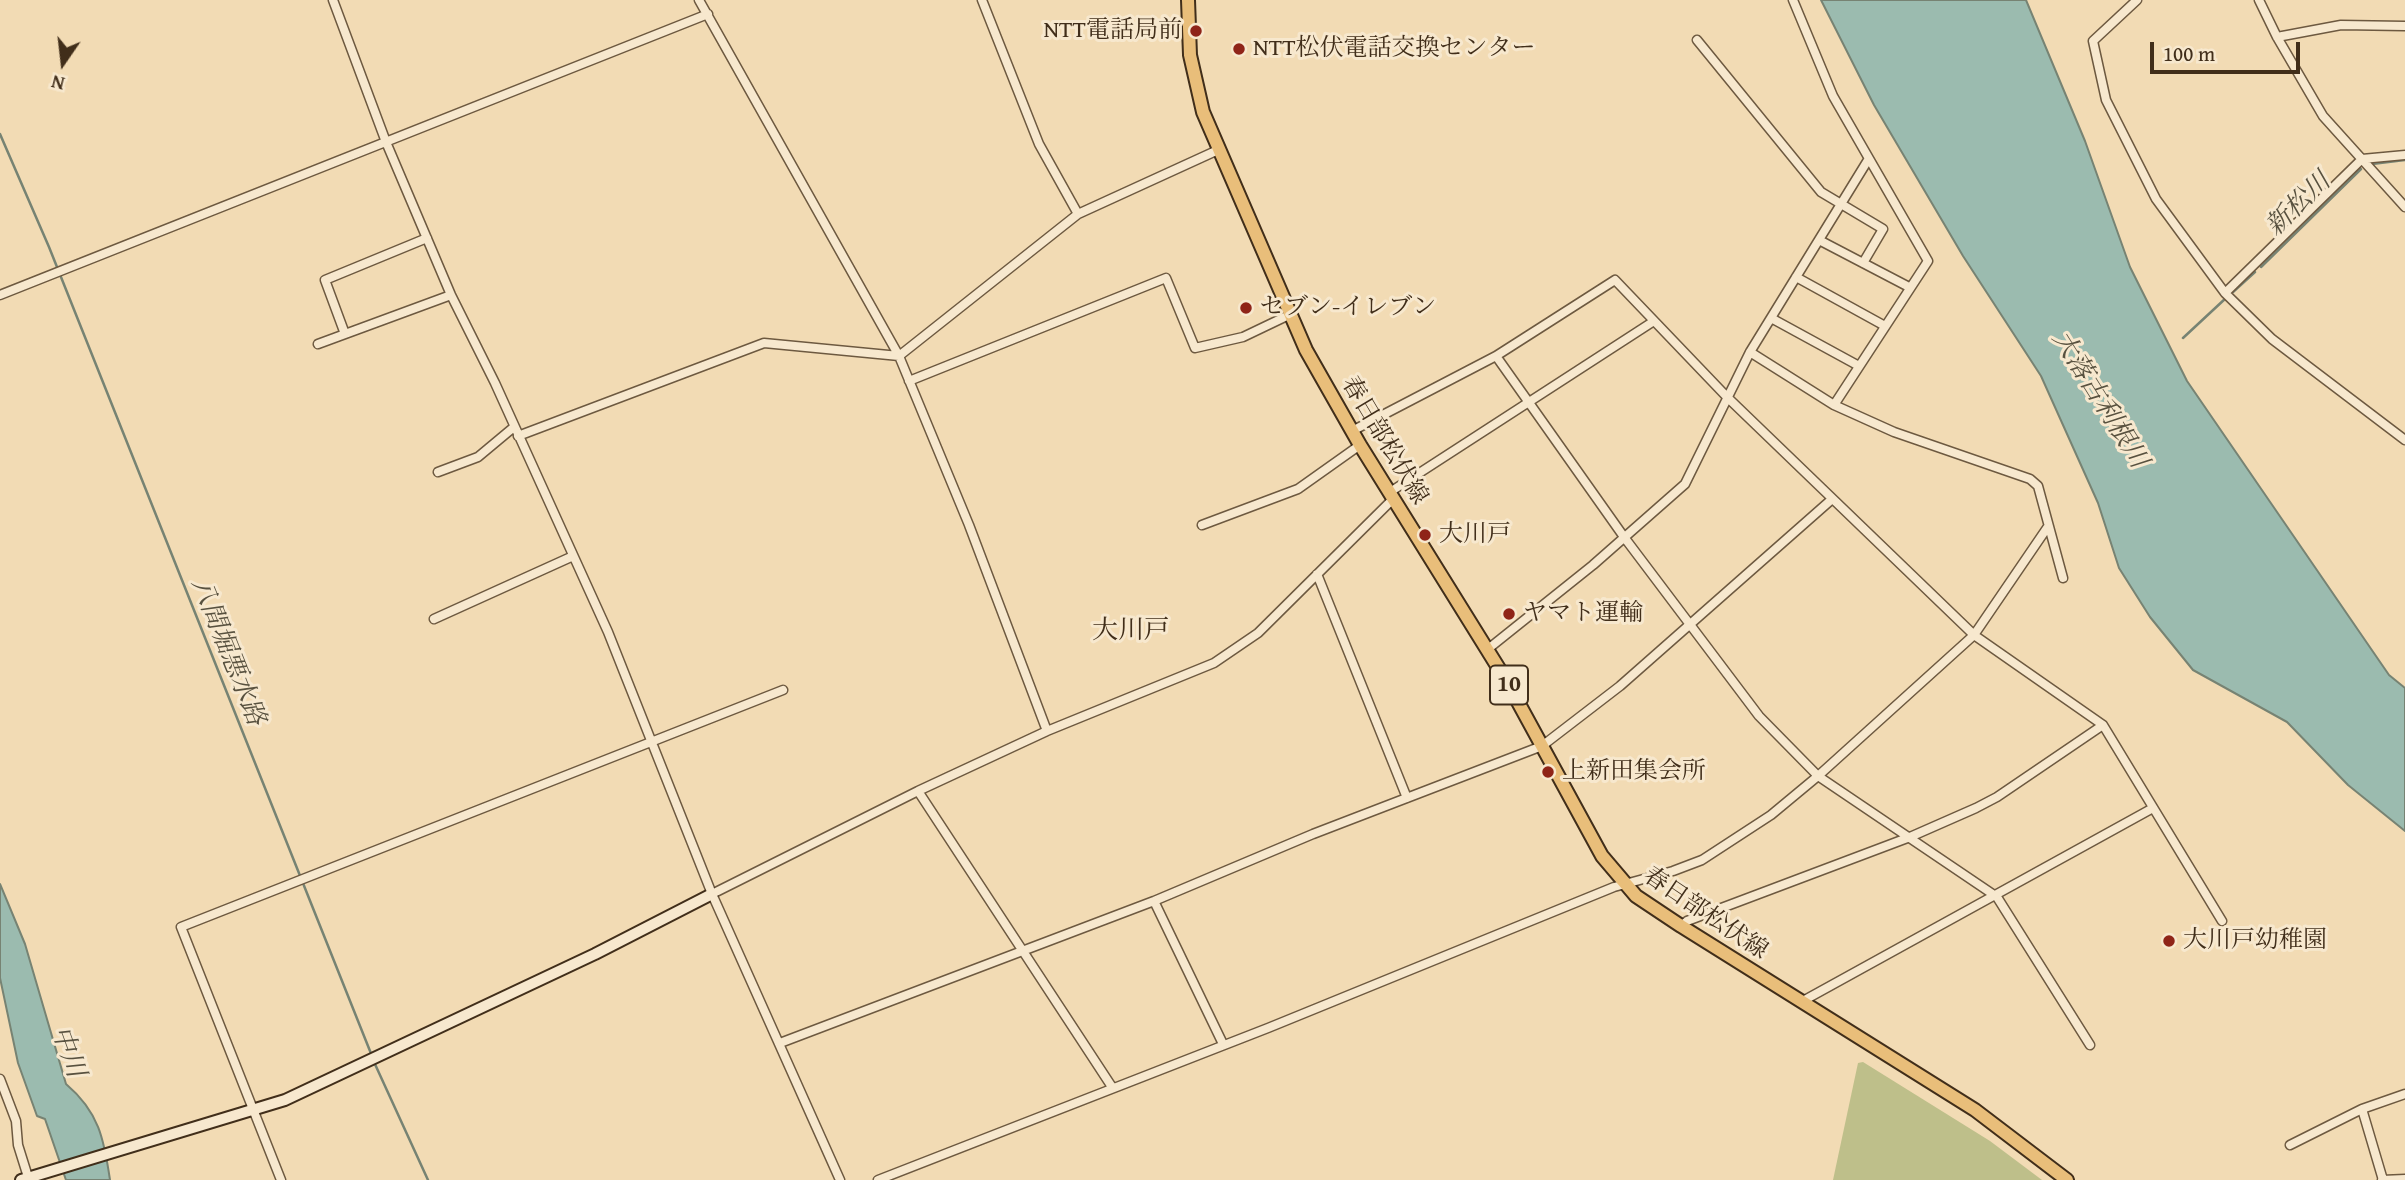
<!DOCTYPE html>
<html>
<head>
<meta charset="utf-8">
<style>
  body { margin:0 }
  #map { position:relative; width:2405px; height:1180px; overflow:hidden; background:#f2dbb4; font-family:"Gentium Book Plus",serif }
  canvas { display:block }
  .north { position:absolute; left:28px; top:28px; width:70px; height:70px; -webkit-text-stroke:5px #f7e8ce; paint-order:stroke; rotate:194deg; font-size:19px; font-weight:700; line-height:28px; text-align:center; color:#412e1a }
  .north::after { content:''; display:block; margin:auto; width:24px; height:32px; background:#412e1a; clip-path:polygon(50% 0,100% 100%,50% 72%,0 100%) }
  .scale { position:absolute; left:2150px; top:42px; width:150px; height:32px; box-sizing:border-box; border:4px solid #412e1a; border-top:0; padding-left:9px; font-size:21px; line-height:24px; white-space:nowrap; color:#412e1a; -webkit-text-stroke:5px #f7e8ce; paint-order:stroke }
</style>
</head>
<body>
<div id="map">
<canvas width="2405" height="1180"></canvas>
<div class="north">N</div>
<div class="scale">100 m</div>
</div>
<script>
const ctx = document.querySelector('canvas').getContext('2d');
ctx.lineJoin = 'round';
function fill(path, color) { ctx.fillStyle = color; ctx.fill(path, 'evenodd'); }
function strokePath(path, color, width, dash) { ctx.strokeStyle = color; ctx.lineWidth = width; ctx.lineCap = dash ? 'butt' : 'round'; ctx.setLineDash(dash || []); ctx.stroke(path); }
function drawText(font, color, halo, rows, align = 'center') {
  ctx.font = font + ' "Gentium Book Plus","Noto Serif JP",serif'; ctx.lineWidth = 6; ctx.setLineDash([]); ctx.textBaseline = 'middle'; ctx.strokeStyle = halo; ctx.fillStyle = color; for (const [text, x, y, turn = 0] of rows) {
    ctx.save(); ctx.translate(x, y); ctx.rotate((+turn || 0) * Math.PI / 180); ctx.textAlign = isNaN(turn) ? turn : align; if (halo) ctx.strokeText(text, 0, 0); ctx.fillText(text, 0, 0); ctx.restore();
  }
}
fill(new Path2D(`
  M 1863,1062 L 1990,1141 L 2042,1180 L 1833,1180 L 1858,1063 Z`), '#bebf8a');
const water = new Path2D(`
  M 1821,0 L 2026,0 L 2085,141 L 2130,267 L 2187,381 L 2389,675 L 2405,688 L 2405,831 L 2348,785 L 2287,722 L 2193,670 L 2150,617 L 2119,568 L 2098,503 L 2041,376 L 1963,256 L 1874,105 Z
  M 0,884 L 25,944 L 66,1084 C 99,1112 104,1139 110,1180 L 66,1180 L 45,1119 L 37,1116 L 18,1063 L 0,978 Z`);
fill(water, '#9bbbaf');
strokePath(water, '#778373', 2);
strokePath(new Path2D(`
  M 0,134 L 49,247 L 372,1056
  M 2372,164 L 2405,160
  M 2261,267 L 2361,169
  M 2233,292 L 2255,272
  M 2183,338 L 2226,298
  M 374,1062 L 428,1180`), '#778373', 2.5);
const street = new Path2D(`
  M 333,0 L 386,142 L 451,295 L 495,383 L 608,632 L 712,894 L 840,1180
  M 699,0 L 899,356 L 969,525 L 1047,731
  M 982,0 L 1039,144 L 1078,214
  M 1793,0 L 1833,96 L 1928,261 L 1834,405
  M 2137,0 L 2093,41 L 2106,100 L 2156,199 L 2225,293 L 2272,339 L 2405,440
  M 2259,0 L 2277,37 L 2323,116 L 2405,207
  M 2277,37 L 2341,25 L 2405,26
  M 1697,40 L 1821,192 L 1883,229 L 1863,263
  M 1819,240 L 1909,287
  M 1796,277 L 1885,326
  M 2225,293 L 2362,159 L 2405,155
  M 0,295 L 708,14
  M 1771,318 L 1859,366
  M 345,334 L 325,280 L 427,238
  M 318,344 L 451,295
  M 1750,352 L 1834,405 L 1894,432 L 2030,479 L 2038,486 L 2063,578
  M 1496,356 L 1624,537 L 1759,716 L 1818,776 L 1997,897 L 2090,1045
  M 909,381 L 1166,278 L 1195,348 L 1243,337 L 1289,315
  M 1352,431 L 1496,356 L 1615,280 L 1727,397 L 1974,635 L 2103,725 L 2222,921
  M 518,436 L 764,343 L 899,356 L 1078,214 L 1218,150
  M 438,472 L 478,457 L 514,427
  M 1390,492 L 1654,321
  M 1202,525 L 1298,489 L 1360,445
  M 1317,574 L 1407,798
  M 434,619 L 571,557
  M 1488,649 L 1593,565 L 1685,484 L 1750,352 L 1868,160
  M 918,791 L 1112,1087
  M 712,894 L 918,791 L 1047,731 L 1214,663 L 1258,633 L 1394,498
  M 1154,901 L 1223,1044
  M 1681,926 L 1687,921 L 1910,837 L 1976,808 L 1997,797 L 2103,725
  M 1801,1002 L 2153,808
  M 780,1043 L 1154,901 L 1313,834 L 1542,746 L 1620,686 L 1831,500
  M 0,1079 L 16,1121 L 18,1145 L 28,1177
  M 2362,1109 L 2383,1180
  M 2290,1145 L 2362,1109 L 2405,1094
  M 281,1180 L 181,927 L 783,690
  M 878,1180 L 1268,1028 L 1614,887 L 1673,871 L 1702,860 L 1771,815 L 1818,776 L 1974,635 L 2047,528
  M 2382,1180 L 2405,1179`);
const secondary = new Path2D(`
  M 21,1180 L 285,1100 L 595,954 L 712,894`);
const primary = new Path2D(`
  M 1188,0 L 1190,55 L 1203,112 L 1306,350 L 1360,445 L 1506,680 L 1602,856 L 1636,896 L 1681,926 L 1975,1110 L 2067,1180`);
strokePath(street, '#6d5940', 11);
strokePath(secondary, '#412e1a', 14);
strokePath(primary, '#412e1a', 16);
strokePath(street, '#f7e8ce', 8);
strokePath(secondary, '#f7e8ce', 10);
strokePath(primary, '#e9be7a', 12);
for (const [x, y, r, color] of [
  [1196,31,7,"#8f2418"],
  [1239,49,7,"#8f2418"],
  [1246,308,7,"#8f2418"],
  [1425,535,7,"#8f2418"],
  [1509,614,7,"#8f2418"],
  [1548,772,7,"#8f2418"],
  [2169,941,7,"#8f2418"]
]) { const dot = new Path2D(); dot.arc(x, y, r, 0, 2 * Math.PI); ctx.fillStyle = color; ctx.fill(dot); strokePath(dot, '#f7e8ce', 2.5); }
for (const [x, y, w] of [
  [1509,685,38]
]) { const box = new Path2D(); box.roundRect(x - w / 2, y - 19.5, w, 39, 5); ctx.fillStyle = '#f7e8ce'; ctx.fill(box); strokePath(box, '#412e1a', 2); }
drawText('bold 23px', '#412e1a', null, [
  ["10",1509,685]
]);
drawText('24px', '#412e1a', '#f7e8ce', [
  ["NTT電話局前",1182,31,"right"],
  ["NTT松伏電話交換センター",1253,49],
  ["セブン-イレブン",1260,308],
  ["大川戸",1439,535],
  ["ヤマト運輸",1523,614],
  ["上新田集会所",1562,772],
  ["大川戸幼稚園",2183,941]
], 'left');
drawText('24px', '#412e1a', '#f7e8ce', [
  ["春日部松伏線",1384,441,59],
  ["春日部松伏線",1705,914,34]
]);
drawText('italic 26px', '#58513f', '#f7e8ce', [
  ["新松川",2299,205,-44],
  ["大落古利根川",2099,400,58],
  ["八間堀悪水路",227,652,68],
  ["中川",67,1052,70]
]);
drawText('26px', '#412e1a', '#f7e8ce', [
  ["大川戸",1131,631]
]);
</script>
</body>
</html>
